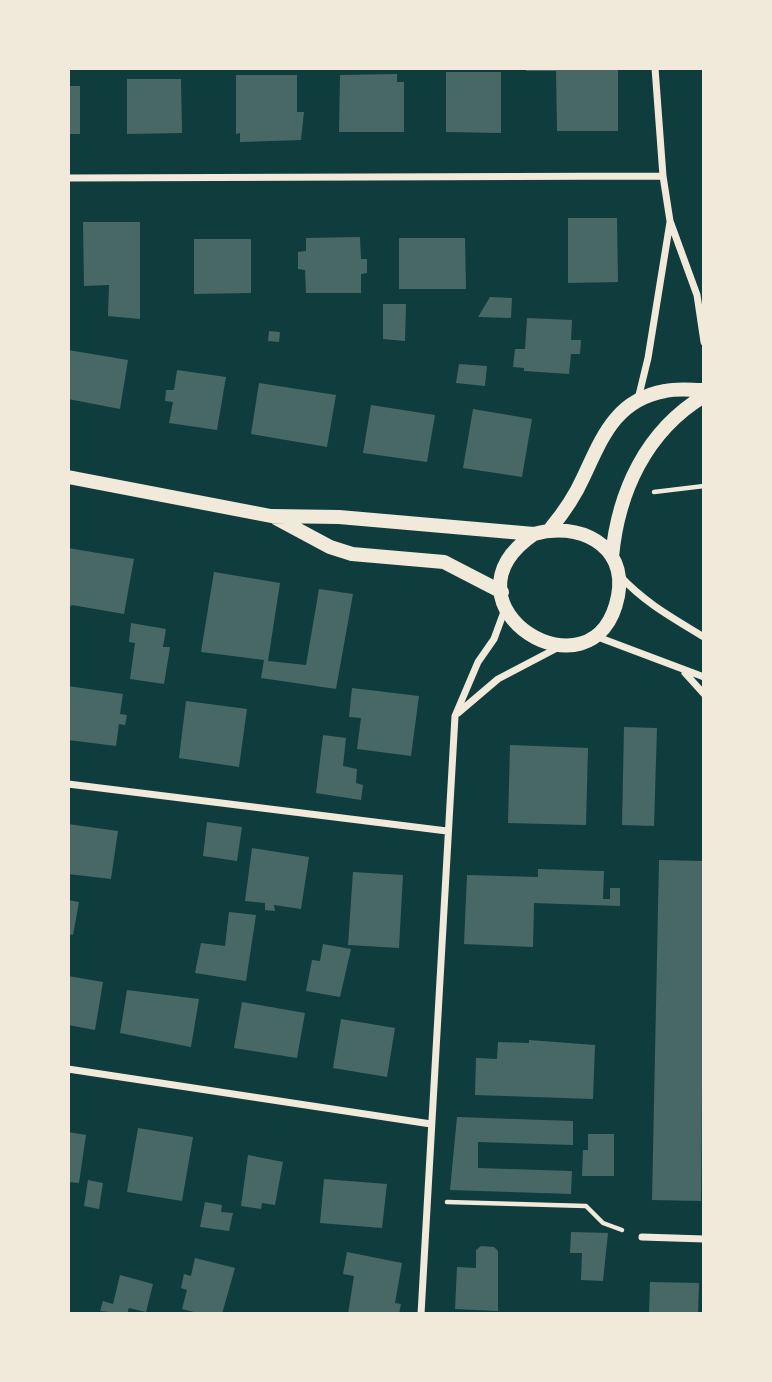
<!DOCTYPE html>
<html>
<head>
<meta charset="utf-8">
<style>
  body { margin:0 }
  #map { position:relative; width:772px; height:1382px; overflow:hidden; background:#0f3d3e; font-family:Spectral,serif }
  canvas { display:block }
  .frame { position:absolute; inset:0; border:70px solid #f1e9da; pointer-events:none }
</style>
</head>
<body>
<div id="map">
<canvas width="772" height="1382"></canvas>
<div class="frame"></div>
</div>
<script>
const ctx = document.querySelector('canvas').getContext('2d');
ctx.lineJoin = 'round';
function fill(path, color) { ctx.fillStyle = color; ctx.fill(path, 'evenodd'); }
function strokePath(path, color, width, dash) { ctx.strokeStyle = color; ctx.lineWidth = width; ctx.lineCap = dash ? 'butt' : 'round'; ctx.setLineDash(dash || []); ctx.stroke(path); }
fill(new Path2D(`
  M 526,68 L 618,68 L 618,131 L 557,131 L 556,71 L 526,71 Z
  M 446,72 L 501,72 L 501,133 L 446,132 Z
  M 397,74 L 397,82 L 404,82 L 404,132 L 339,132 L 340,75 Z
  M 236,75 L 297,75 L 297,112 L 304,112 L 301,140 L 240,142 L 240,133 L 236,134 Z
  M 127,79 L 181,79 L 182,133 L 127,134 Z
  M 68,86 L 80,86 L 80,134 L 68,134 Z
  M 568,218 L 617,218 L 618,282 L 568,283 Z
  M 83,222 L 140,222 L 140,319 L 108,316 L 109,285 L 84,286 Z
  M 360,237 L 361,259 L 367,259 L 367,273 L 361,274 L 361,293 L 306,293 L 305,270 L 298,269 L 298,252 L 306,251 L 306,238 Z
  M 399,238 L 465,238 L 466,289 L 399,289 Z
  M 194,239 L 251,239 L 251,293 L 194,294 Z
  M 490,297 L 512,298 L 511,318 L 478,317 Z
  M 383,304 L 406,304 L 405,341 L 383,339 Z
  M 527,318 L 572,320 L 571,340 L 581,340 L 580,354 L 571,354 L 569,374 L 524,371 L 524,368 L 513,367 L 515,349 L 525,349 Z
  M 269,331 L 280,332 L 279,342 L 268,341 Z
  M 68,350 L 128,360 L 120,409 L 68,399 Z
  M 459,364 L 487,366 L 485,386 L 456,383 Z
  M 177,370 L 226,377 L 217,430 L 169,423 L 173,402 L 165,401 L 166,390 L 174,390 Z
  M 259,383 L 336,395 L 327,447 L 251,434 Z
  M 371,405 L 435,415 L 427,462 L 363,453 Z
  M 473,409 L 532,419 L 522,477 L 463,468 Z
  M 68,548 L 134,559 L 124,614 L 72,605 L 68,608 Z
  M 214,572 L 280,583 L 268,661 L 306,665 L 319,589 L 353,594 L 336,689 L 261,678 L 264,660 L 201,652 Z
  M 131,623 L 166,629 L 163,647 L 170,647 L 164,684 L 130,679 L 135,643 L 129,642 Z
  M 68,686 L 123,694 L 120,714 L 127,715 L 125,725 L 119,724 L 116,746 L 68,740 Z
  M 352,688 L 419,696 L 411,756 L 357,749 L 361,718 L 349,717 Z
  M 186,701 L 247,709 L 239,767 L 179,758 Z
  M 624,727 L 657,728 L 654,826 L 622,825 Z
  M 323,735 L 346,738 L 343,766 L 357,769 L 356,783 L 363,785 L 361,800 L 316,793 Z
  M 510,745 L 588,748 L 586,825 L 508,823 Z
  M 207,822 L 242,827 L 237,861 L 203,856 Z
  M 68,824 L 118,831 L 111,879 L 68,874 Z
  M 252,848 L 309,857 L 301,909 L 274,905 L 275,911 L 265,910 L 265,903 L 245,901 Z
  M 659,860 L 704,861 L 701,1201 L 652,1200 Z
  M 538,869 L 604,871 L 603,899 L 610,899 L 610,888 L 620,888 L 620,906 L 534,903 L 533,947 L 464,944 L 467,875 L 538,877 Z
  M 353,872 L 403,875 L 399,948 L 348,945 Z
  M 68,900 L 79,902 L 73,935 L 68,934 Z
  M 229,912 L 256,915 L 246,981 L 195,973 L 201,943 L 225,946 Z
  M 323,944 L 351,949 L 340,997 L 306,991 L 312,960 L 320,961 Z
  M 68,976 L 103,982 L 95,1030 L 68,1025 Z
  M 127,990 L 199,999 L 191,1047 L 120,1033 Z
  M 242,1002 L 305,1013 L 297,1058 L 234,1048 Z
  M 341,1019 L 395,1028 L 387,1077 L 333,1068 Z
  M 529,1040 L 595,1045 L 593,1099 L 475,1095 L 476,1058 L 497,1059 L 498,1042 L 529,1043 Z
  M 457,1117 L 573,1121 L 573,1145 L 478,1142 L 478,1168 L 572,1171 L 571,1194 L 450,1190 Z
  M 138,1128 L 193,1137 L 182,1201 L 127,1192 Z
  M 68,1132 L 86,1135 L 79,1183 L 68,1182 Z
  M 588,1134 L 614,1134 L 614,1176 L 582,1176 L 583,1150 L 588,1150 Z
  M 248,1155 L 283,1162 L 275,1205 L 262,1203 L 261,1209 L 241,1206 Z
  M 324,1179 L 387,1184 L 382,1228 L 320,1223 Z
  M 88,1180 L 103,1183 L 99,1209 L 84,1206 Z
  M 205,1202 L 222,1205 L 221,1212 L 233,1213 L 229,1231 L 200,1227 Z
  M 571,1232 L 608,1233 L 603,1281 L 581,1280 L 582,1253 L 570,1253 Z
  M 481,1246 L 494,1247 L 498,1251 L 498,1311 L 455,1309 L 457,1267 L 476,1268 L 476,1250 Z
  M 347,1252 L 402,1263 L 395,1303 L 401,1304 L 399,1314 L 348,1314 L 354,1276 L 343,1274 Z
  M 195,1258 L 235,1268 L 222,1314 L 202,1314 L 182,1309 L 187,1290 L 181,1288 L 184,1274 L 191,1276 Z
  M 120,1275 L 153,1284 L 146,1312 L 129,1308 L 127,1314 L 100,1311 L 103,1301 L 113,1304 Z
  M 650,1282 L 699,1283 L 698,1314 L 649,1314 Z`), '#486865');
strokePath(new Path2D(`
  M 654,492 L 704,486
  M 447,1202 L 586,1206 L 603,1223 L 622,1230`), '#f1e9da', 4.5);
strokePath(new Path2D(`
  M 655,68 L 663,176 L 670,221 L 697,295 L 704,342
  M 68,178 L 663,176
  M 638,399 L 648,358 L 670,222
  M 620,576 C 645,603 673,618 704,637
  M 595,636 L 704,677
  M 685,673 L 704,694
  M 458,713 L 498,679 L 559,647
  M 68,784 L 447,831
  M 68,1069 L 431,1124
  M 642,1237 L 704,1239
  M 421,1314 L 455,716 L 478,662 L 494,639 L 505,609`), '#f1e9da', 7);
strokePath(new Path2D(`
  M 68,477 L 271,516 L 339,517 L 534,534 C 577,521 628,544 618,596 C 596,708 430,605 534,534
  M 276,518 L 330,547 L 352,554 L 444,562 L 502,592
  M 551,528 C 564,512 575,496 583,478 C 602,438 615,400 665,391 C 678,388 691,390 704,390
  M 612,557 C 618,492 646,431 704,396`), '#f1e9da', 14);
</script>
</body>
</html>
